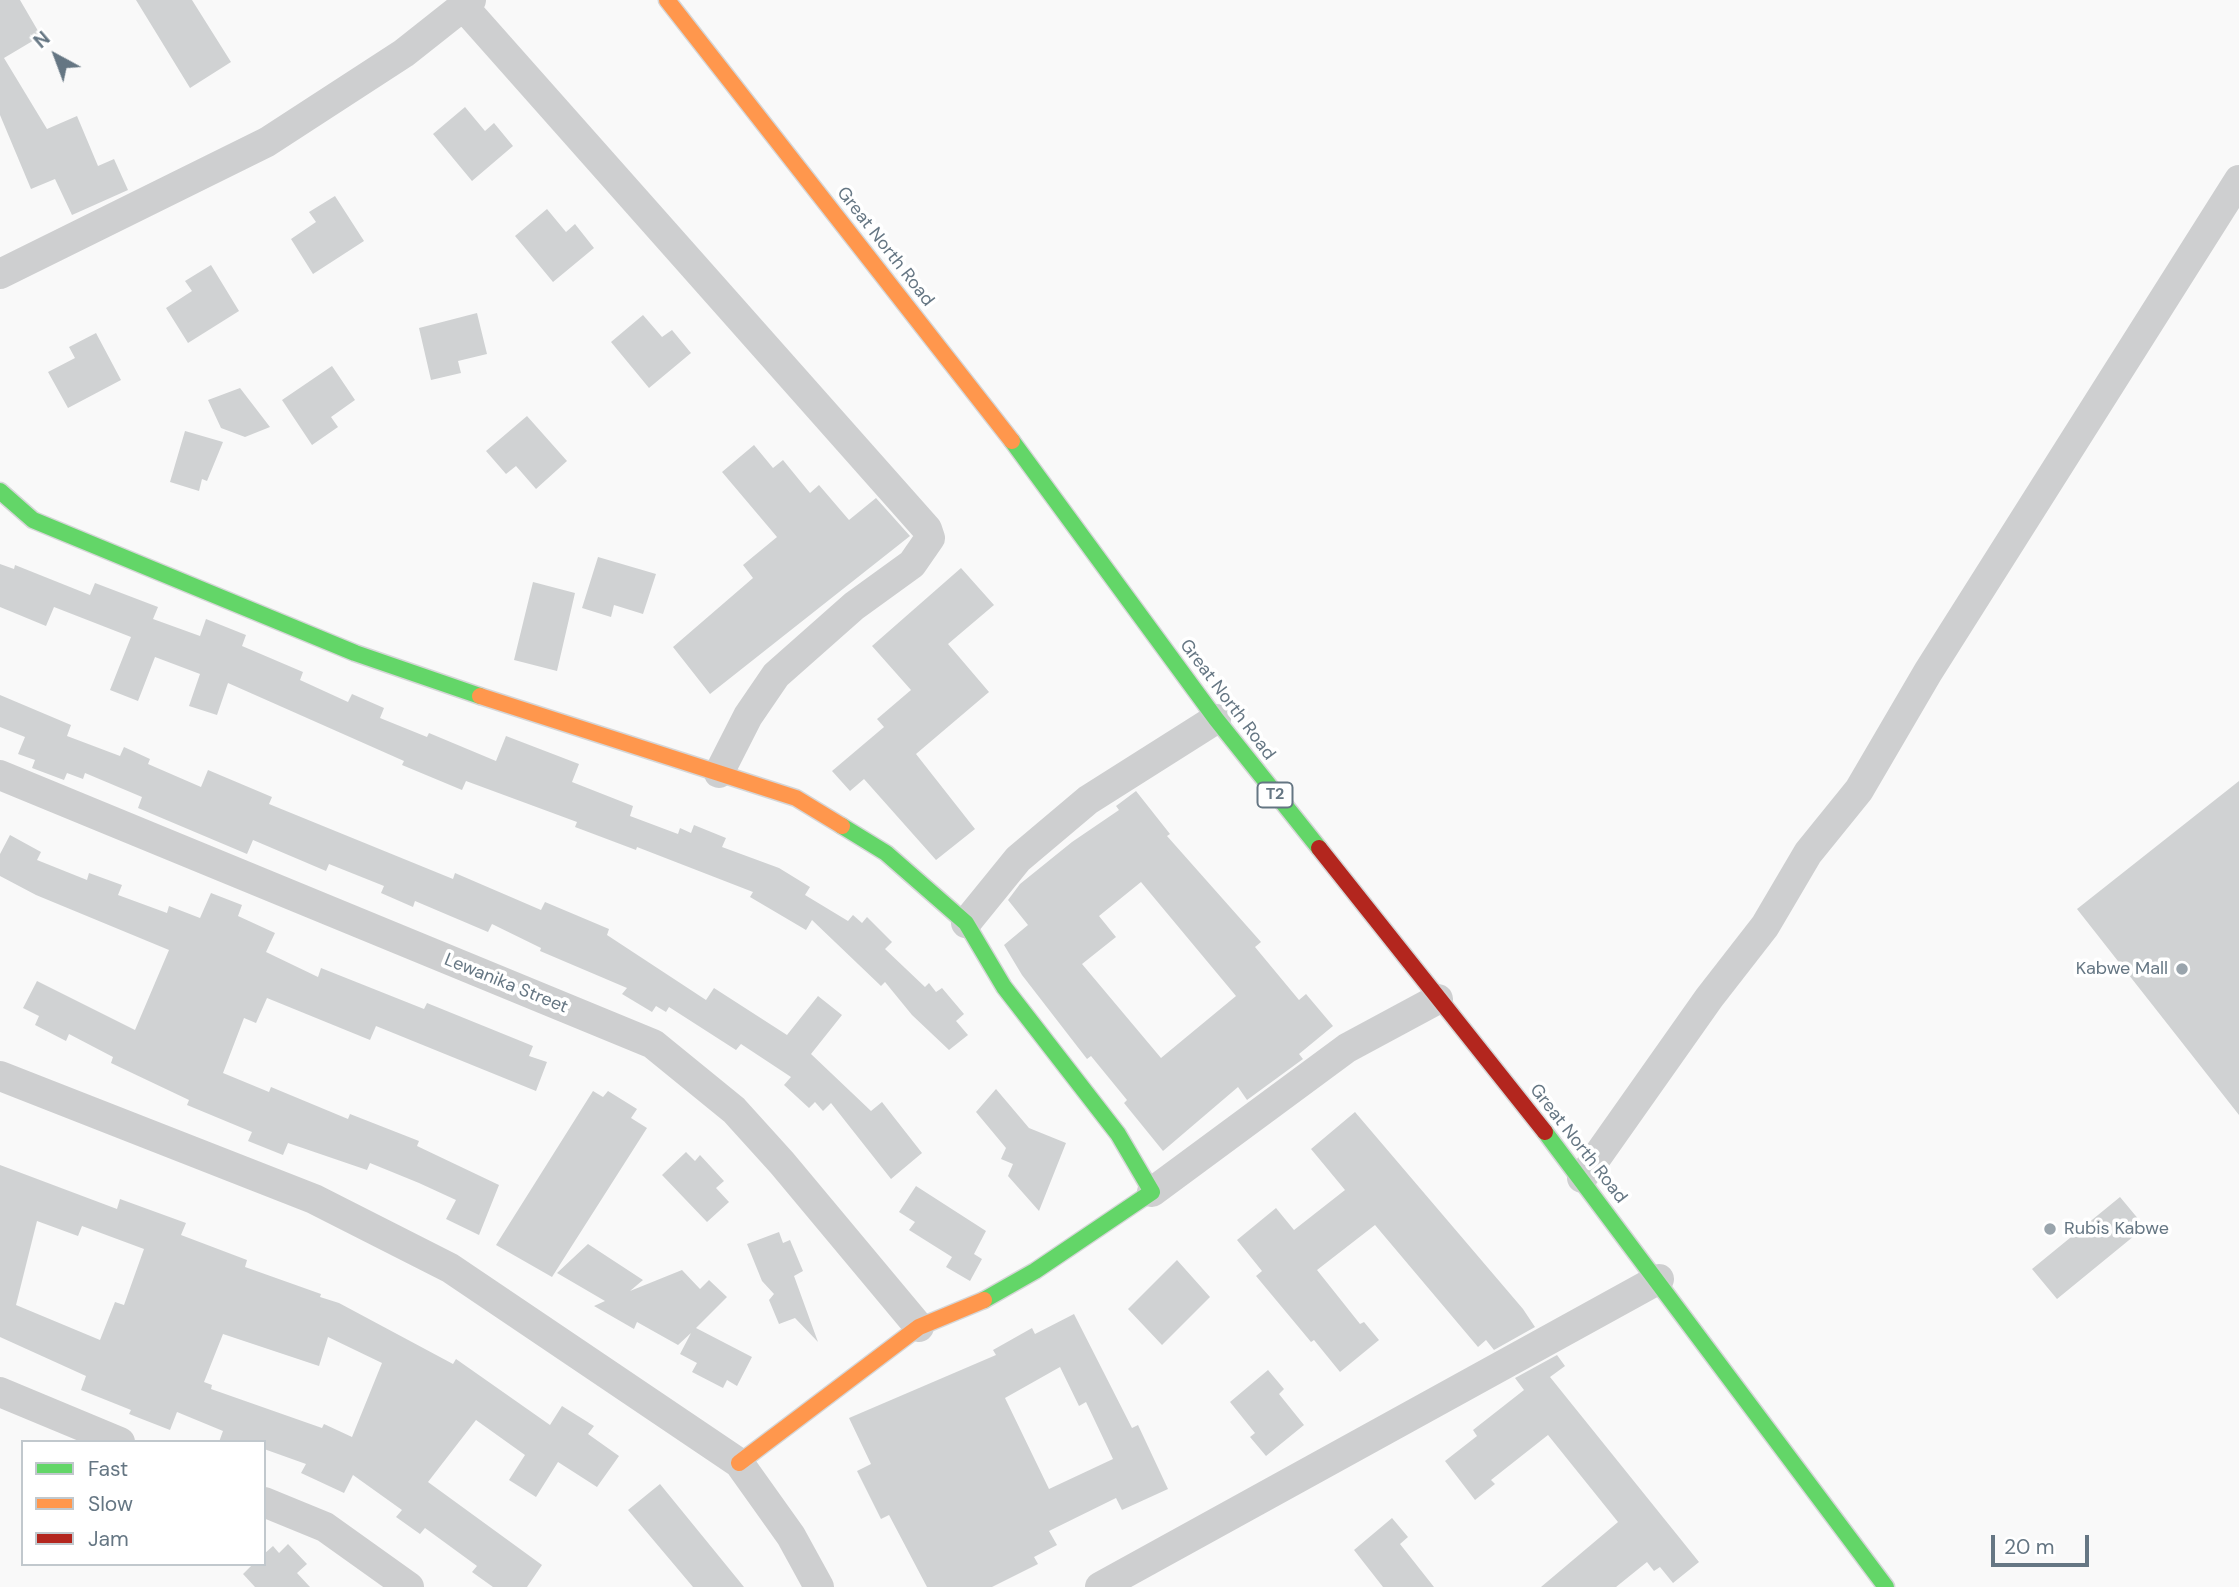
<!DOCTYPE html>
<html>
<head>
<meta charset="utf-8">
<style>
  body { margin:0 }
  #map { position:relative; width:2239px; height:1587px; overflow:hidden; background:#f9f9f9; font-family:"DM Sans",sans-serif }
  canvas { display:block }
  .legend { position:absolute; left:21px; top:1440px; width:245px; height:126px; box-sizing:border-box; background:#fff; border:2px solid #c1c8cd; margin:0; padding:9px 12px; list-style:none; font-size:21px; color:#657683 }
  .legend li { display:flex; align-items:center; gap:14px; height:35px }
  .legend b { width:35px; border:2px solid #c1c8cd }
  .north { position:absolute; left:21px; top:21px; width:70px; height:70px; -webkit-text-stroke:5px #fff; paint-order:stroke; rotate:319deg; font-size:19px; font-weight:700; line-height:28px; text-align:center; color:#657683 }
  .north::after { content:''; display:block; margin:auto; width:24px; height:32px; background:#657683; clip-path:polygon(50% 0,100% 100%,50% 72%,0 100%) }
  .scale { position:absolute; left:1991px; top:1535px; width:98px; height:32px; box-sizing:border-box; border:4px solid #657683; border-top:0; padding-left:9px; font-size:21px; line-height:24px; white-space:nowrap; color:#657683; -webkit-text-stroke:5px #fff; paint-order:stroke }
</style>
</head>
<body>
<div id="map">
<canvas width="2239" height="1587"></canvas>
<ul class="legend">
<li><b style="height:9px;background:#63d668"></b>Fast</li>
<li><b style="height:9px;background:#ff974d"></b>Slow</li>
<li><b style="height:9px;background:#b3261e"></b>Jam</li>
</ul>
<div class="north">N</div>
<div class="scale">20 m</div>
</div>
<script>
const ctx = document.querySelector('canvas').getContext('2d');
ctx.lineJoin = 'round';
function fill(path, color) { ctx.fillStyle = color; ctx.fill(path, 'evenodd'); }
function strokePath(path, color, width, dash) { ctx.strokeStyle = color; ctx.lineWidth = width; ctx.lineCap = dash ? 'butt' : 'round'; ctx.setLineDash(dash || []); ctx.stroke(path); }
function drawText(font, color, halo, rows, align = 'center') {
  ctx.font = font + ' "DM Sans",sans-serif'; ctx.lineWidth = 7; ctx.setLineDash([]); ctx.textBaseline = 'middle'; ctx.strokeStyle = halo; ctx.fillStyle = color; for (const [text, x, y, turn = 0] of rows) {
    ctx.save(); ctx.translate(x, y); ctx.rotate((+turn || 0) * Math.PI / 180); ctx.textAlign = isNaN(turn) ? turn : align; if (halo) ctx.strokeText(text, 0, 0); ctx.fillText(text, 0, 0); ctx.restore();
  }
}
fill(new Path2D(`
  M 0,0 L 20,0 L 41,36 L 4,58 L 47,129 L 77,116 L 98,166 L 114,159 L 128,190 L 72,215 L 55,179 L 31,189 L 0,115 Z
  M 136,0 L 192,0 L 231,62 L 190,88 Z
  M 465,107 L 485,131 L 494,123 L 513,146 L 472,181 L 433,134 Z
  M 335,196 L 364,241 L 313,274 L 291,239 L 316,222 L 309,212 Z
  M 547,209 L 566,232 L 575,224 L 594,248 L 553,282 L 515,236 Z
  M 211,265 L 239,311 L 188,343 L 166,308 L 192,291 L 185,281 Z
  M 477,313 L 487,354 L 458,361 L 461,373 L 431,380 L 419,328 Z
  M 643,315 L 662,337 L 672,330 L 691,353 L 649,388 L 611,342 Z
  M 96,333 L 121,380 L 68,408 L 48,372 L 75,358 L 69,347 Z
  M 332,366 L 355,400 L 331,417 L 338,427 L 312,445 L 282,400 Z
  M 240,388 L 270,427 L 245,437 L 221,428 L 208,400 Z
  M 527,416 L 567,461 L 536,489 L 516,466 L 506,474 L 486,451 Z
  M 185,431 L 223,442 L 207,481 L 202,479 L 199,491 L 170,482 Z
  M 754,445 L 773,468 L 783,460 L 810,493 L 819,485 L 849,520 L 876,498 L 910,536 L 710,694 L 673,647 L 753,578 L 743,565 L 777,537 L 722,472 Z
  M 598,557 L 656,574 L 643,614 L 614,605 L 611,617 L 582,608 Z
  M 0,564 L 14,569 L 15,565 L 90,595 L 95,583 L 158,607 L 153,619 L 200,636 L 206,619 L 246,635 L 242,646 L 303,672 L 300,680 L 348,702 L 352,694 L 384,708 L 380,718 L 427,737 L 429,733 L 496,761 L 506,736 L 579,764 L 572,782 L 633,806 L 630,816 L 678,834 L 680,828 L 691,833 L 694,825 L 726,838 L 722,847 L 779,868 L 810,887 L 805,895 L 848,921 L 853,915 L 862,923 L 867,917 L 892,942 L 885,949 L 925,987 L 929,983 L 936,992 L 942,988 L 964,1014 L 956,1021 L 968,1035 L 949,1050 L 912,1015 L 885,982 L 881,986 L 812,920 L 806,930 L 750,897 L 753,892 L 637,847 L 636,850 L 575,827 L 577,822 L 466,781 L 462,790 L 402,765 L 404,761 L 228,683 L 217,715 L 189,706 L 200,674 L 155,657 L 138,701 L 110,690 L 131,637 L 54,607 L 46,626 L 0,607 Z
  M 961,568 L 994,605 L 948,644 L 989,692 L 916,754 L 975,829 L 936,860 L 864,779 L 850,791 L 832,771 L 884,727 L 877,719 L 911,690 L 872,646 Z
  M 533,582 L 575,593 L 557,671 L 514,660 Z
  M 0,695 L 71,725 L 67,736 L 120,756 L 124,747 L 150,759 L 148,764 L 201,787 L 208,770 L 272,797 L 269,804 L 453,879 L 455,873 L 541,910 L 545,902 L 609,929 L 607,935 L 706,1000 L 714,988 L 787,1035 L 818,996 L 842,1015 L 811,1054 L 871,1111 L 882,1102 L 922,1153 L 891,1179 L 831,1103 L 823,1111 L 815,1102 L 809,1108 L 784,1085 L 791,1077 L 741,1044 L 736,1050 L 669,1007 L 666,1012 L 656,1006 L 652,1012 L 622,994 L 627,988 L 540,951 L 541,948 L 492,924 L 488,932 L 415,901 L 413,907 L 381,893 L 384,886 L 329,864 L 326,871 L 253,840 L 247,854 L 138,808 L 142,797 L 85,773 L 83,779 L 67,773 L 64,780 L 32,768 L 35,760 L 18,754 L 25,737 L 0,727 Z
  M 2239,781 L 2239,1115 L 2077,909 Z
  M 1136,791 L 1170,834 L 1167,836 L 1261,942 L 1255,947 L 1299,1000 L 1306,994 L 1333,1026 L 1299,1054 L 1303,1059 L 1247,1100 L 1238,1087 L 1163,1151 L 1124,1103 L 1127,1100 L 1091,1056 L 1087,1059 L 1022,975 L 1004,945 L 1028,925 L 1008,900 L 1020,884 L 1072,842 L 1119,810 L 1116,806 ZM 1141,882 L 1236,996 L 1161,1058 L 1082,964 L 1116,937 L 1099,916 Z
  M 10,835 L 41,852 L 37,860 L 87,880 L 89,873 L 122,885 L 118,895 L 167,913 L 169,906 L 200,918 L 211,893 L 242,905 L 238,916 L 275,933 L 266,952 L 318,977 L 321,968 L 424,1009 L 427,1003 L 533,1046 L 529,1056 L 547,1062 L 536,1091 L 376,1026 L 370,1040 L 267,998 L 256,1023 L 244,1018 L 223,1073 L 269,1092 L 271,1087 L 348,1119 L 350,1114 L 419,1141 L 417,1146 L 499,1185 L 479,1235 L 446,1219 L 456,1200 L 419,1183 L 370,1163 L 367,1170 L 288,1143 L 283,1155 L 248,1141 L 252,1132 L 187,1105 L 189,1100 L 111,1063 L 113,1057 L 69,1034 L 66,1041 L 35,1025 L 39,1016 L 23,1008 L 37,981 L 135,1030 L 169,950 L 36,895 L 0,876 L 0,854 Z
  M 996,1089 L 1029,1128 L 1066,1143 L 1039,1211 L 1008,1176 L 1013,1164 L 1001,1159 L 1006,1148 L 976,1112 Z
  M 593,1091 L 603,1097 L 608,1091 L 637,1109 L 631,1118 L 647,1128 L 552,1277 L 496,1245 Z
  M 1355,1112 L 1523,1309 L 1535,1327 L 1494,1350 L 1486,1340 L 1478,1347 L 1375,1225 L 1317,1270 L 1360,1324 L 1364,1322 L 1379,1340 L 1340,1372 L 1314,1340 L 1311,1342 L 1256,1276 L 1262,1271 L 1237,1240 L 1276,1208 L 1294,1230 L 1345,1190 L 1311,1149 Z
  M 686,1152 L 695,1161 L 700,1155 L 724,1181 L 716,1188 L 729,1202 L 707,1222 L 662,1175 Z
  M 0,1165 L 117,1209 L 120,1199 L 186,1223 L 181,1235 L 247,1260 L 245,1267 L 321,1294 L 320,1297 L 339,1303 L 453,1364 L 456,1359 L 550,1425 L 562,1406 L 594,1426 L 588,1434 L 619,1456 L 597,1487 L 558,1462 L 536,1497 L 509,1480 L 525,1455 L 476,1420 L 428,1482 L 542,1565 L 527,1587 L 493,1587 L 472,1572 L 477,1566 L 425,1528 L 420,1534 L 396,1517 L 402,1510 L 353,1475 L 344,1493 L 301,1473 L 306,1464 L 264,1449 L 264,1442 L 219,1442 L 223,1431 L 177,1412 L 170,1430 L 129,1414 L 131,1410 L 81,1390 L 86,1376 L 0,1337 ZM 37,1221 L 78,1236 L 82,1226 L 144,1249 L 124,1305 L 115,1302 L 100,1340 L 16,1305 ZM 223,1334 L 319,1366 L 328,1337 L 382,1363 L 352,1437 L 324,1424 L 322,1428 L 211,1389 L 212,1385 L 204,1382 Z
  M 916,1186 L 986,1231 L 974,1254 L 982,1259 L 970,1281 L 946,1267 L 952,1257 L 909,1230 L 915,1222 L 899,1212 Z
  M 2120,1197 L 2145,1227 L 2057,1299 L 2032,1269 Z
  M 779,1232 L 783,1243 L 790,1240 L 803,1271 L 794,1276 L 818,1342 L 795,1318 L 779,1324 L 769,1300 L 774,1294 L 762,1281 L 747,1244 Z
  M 588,1244 L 643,1280 L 630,1291 L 682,1270 L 700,1289 L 709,1280 L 727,1297 L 696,1328 L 752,1357 L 737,1386 L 727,1380 L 723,1388 L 692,1372 L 697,1363 L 680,1354 L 691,1333 L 678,1345 L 637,1322 L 634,1329 L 594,1306 L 605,1301 L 557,1273 Z
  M 1177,1260 L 1210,1297 L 1162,1345 L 1128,1309 Z
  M 1074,1314 L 1132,1428 L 1138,1425 L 1168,1489 L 1122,1510 L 1116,1498 L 1049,1531 L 1057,1545 L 1034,1557 L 1038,1564 L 992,1587 L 927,1587 L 889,1515 L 881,1519 L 857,1471 L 871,1464 L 849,1418 L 996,1355 L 993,1350 L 1032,1328 L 1035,1334 ZM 1060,1367 L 1079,1406 L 1086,1402 L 1113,1459 L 1049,1489 L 1005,1398 Z
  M 1557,1355 L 1565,1366 L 1550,1377 L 1699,1562 L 1673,1583 L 1660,1567 L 1654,1571 L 1647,1562 L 1616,1587 L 1541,1587 L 1618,1522 L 1548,1435 L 1491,1480 L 1495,1484 L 1475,1500 L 1445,1461 L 1477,1436 L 1473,1430 L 1524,1390 L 1515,1378 Z
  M 1268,1370 L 1284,1389 L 1279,1394 L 1304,1425 L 1266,1456 L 1250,1437 L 1255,1433 L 1230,1402 Z
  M 660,1484 L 744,1587 L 693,1587 L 628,1510 Z
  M 1392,1518 L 1408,1537 L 1400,1544 L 1434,1587 L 1383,1587 L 1354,1550 Z
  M 288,1544 L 307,1564 L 297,1573 L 310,1587 L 255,1587 L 243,1574 L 253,1564 L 264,1564 L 264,1554 L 273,1546 L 279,1553 Z`), '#d0d2d3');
const fast = new Path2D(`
  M 1012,441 L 1216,719 L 1319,848
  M 0,491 L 33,520 L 355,653 L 480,696
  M 842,826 L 886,853 L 966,923 L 1004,987 L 1118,1134 L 1152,1192 L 1035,1271 L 984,1300
  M 1545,1132 L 1886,1587`);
const slow = new Path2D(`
  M 667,0 L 1012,441
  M 480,696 L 796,798 L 842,826
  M 739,1463 L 919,1327 L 984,1300`);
const jam = new Path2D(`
  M 1319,848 L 1545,1132`);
strokePath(fast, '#d5d6d7', 19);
strokePath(slow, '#d5d6d7', 19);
strokePath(jam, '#d5d6d7', 19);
strokePath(new Path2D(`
  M 463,6 L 927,529 L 930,538 L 912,564 L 854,606 L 776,675 L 748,716 L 719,773
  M 0,274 L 267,142 L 404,53 L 471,0
  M 0,775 L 653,1044 L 734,1110 L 782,1163 L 919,1327
  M 966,923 L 1018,859 L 1088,800 L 1216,719
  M 0,1076 L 314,1199 L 450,1268 L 739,1463 L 791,1536 L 819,1587
  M 1582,1178 L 1709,998 L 1765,926 L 1808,853 L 1859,790 L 1928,672 L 2239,180
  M 1152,1192 L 1347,1048 L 1438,999
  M 0,1392 L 120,1442
  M 264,1502 L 325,1527 L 409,1587
  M 1100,1587 L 1659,1279`), '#cecfd0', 30);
strokePath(fast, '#63d668', 16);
strokePath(slow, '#ff974d', 16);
strokePath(jam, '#b3261e', 16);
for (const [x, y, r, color] of [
  [2182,969,7,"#99a4ac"],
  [2050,1229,7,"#99a4ac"]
]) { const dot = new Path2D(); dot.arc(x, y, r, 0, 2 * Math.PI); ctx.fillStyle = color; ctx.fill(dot); strokePath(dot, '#fff', 2.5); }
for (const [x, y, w] of [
  [1275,795,35]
]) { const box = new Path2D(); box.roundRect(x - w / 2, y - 12.5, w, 25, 5); ctx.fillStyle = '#fff'; ctx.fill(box); strokePath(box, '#657683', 2); }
drawText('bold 16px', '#657683', null, [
  ["T2",1275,795]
]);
drawText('18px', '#657683', '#fff', [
  ["Great North Road",885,247,52],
  ["Great North Road",1227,700,53],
  ["Lewanika Street",506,984,22],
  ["Great North Road",1578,1144,52]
]);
drawText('18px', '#657683', '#fff', [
  ["Kabwe Mall",2168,969],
  ["Rubis Kabwe",2064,1229,"left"]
], 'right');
</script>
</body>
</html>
